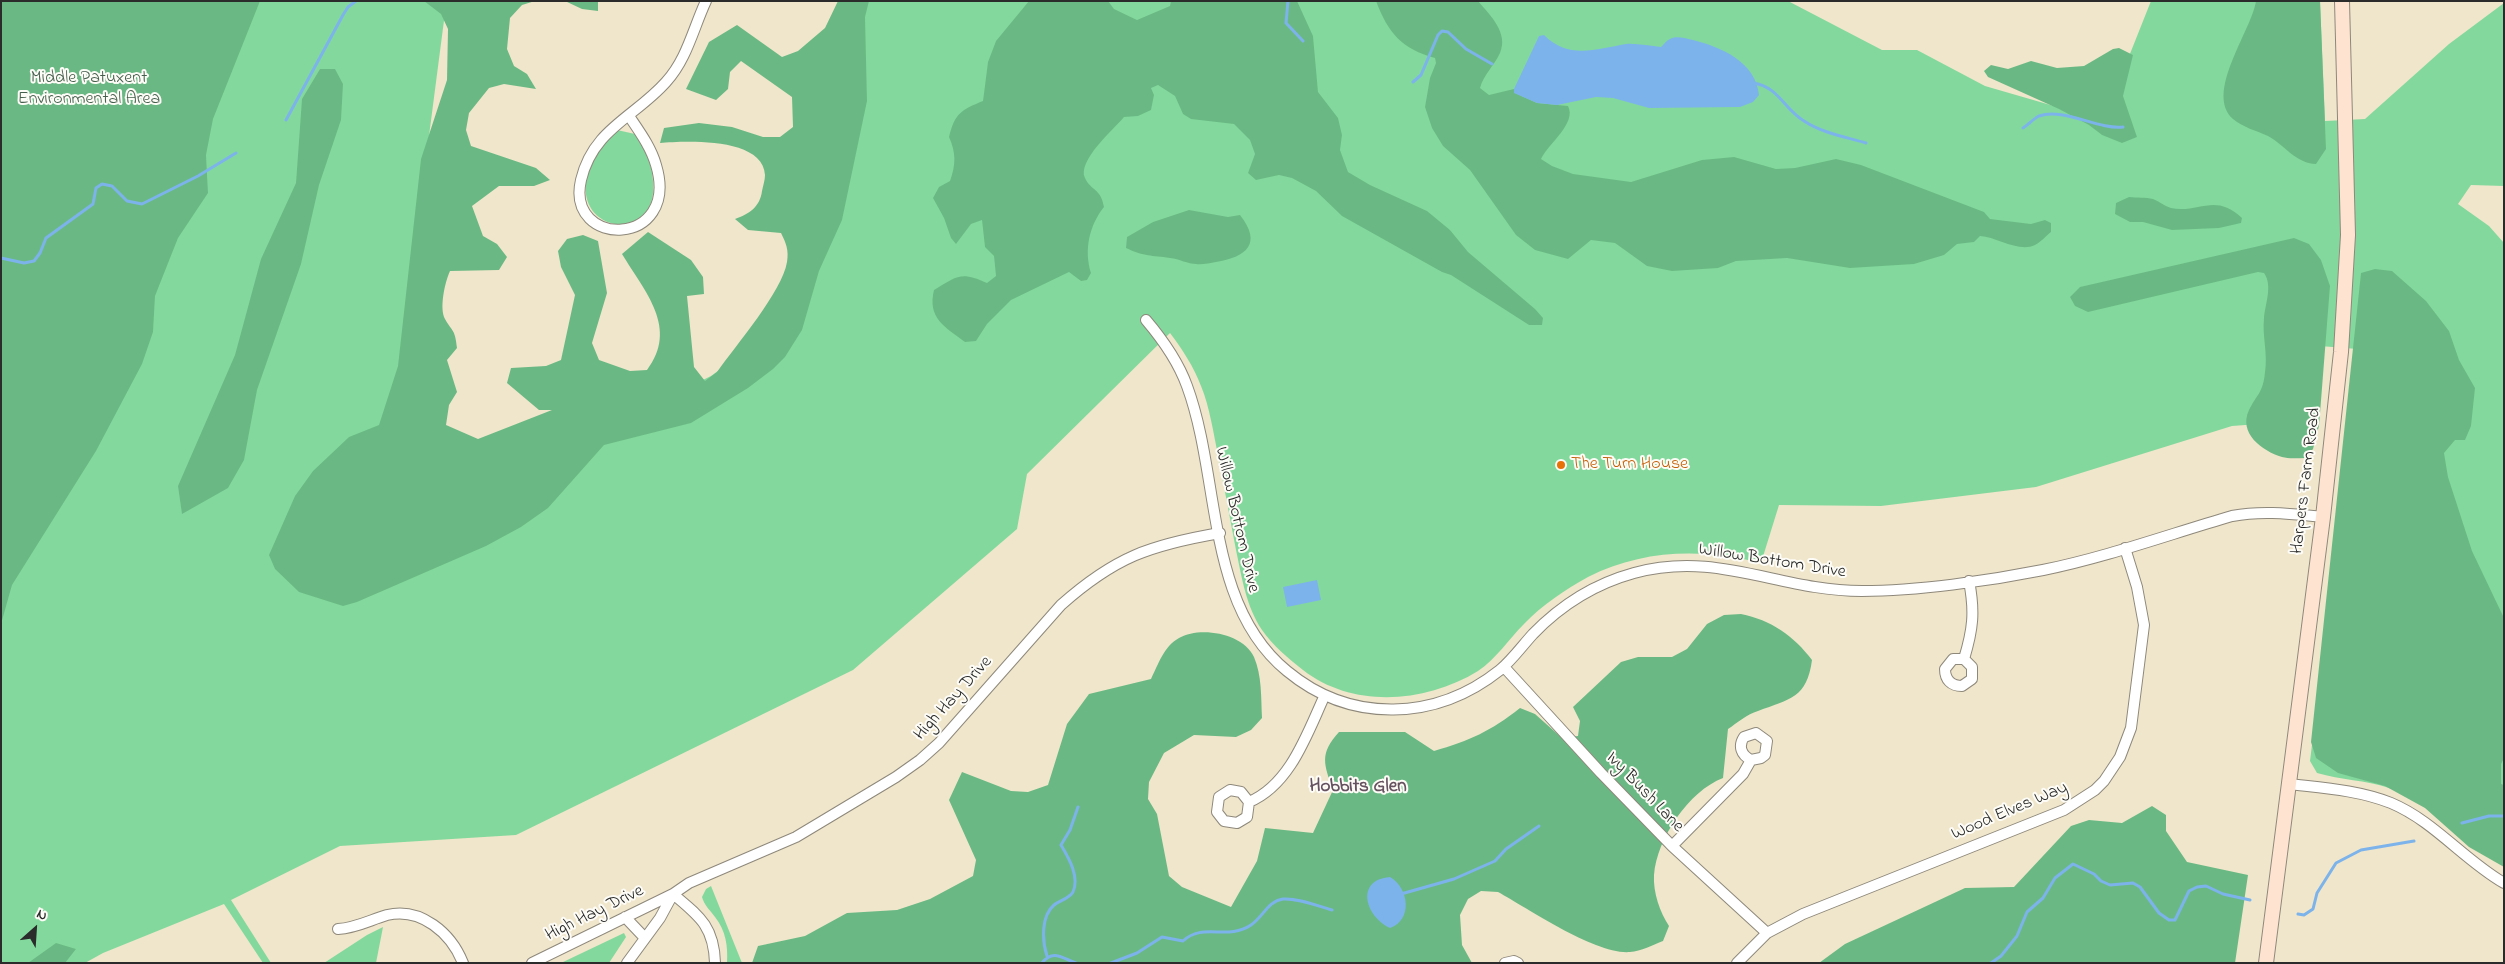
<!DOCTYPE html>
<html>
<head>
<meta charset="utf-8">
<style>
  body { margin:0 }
  #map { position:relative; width:2505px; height:964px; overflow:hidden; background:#f0e6cb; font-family:"Indie Flower",sans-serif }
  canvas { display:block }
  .frame { position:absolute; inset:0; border:2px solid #2b2b2b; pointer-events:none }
  .north { position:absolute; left:10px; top:904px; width:50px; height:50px; -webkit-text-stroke:4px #fdfcf7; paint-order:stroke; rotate:26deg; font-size:14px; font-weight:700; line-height:20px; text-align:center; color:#2b2b2b }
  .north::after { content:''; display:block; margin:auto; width:18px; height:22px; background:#2b2b2b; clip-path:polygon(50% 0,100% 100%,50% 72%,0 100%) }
</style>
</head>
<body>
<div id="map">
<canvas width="2505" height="964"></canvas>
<div class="frame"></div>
<div class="north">N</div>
</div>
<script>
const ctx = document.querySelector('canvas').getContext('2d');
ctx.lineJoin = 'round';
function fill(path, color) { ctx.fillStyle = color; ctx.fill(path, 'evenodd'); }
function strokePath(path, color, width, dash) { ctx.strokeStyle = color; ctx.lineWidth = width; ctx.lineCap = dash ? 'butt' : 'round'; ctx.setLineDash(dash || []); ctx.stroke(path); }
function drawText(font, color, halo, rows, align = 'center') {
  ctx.font = font + ' "Indie Flower",sans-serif'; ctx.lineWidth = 4; ctx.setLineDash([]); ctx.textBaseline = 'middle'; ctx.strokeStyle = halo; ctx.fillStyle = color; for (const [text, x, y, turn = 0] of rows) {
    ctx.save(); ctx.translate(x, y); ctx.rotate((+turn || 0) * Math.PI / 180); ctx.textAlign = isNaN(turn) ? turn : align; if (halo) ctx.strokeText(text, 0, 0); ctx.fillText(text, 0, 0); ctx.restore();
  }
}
fill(new Path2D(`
  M 1,1 L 458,1 L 446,5 L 402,344 L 446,483 L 536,462 L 711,376 L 797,313 L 856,1 L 1788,1 L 1882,50 L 1917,50 L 1985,86 L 2085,115 L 2114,94 L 2151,1 L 2320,1 L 2325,121 L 2365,119 L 2449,44 L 2504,3 L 2504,186 L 2471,185 L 2458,204 L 2489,226 L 2504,243 L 2504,866 C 2468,839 2432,803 2389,788 C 2365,780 2341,780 2317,773 L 2310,761 L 2352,421 L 2357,349 L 2320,346 L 2313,420 L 2232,426 L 2036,487 L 1881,506 L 1779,505 L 1761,563 C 1704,548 1642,549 1588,577 C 1566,589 1542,605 1524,624 C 1509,639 1496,659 1478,671 C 1426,703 1353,709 1303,670 C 1288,658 1273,646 1262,630 C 1246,606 1242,578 1236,550 C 1230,518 1224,487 1218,455 C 1213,432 1210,408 1201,386 C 1194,367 1182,349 1170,333 L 1027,474 L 1017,529 L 853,670 L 516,835 L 340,846 L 231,900 L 271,963 L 263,963 L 224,904 L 103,953 L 85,963 L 1,963 Z
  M 617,130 L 635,134 C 645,148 652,163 653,181 C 660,253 551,230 597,153 C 602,145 610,137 617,130 Z
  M 711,886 L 742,963 L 727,963 C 728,946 726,931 715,917 C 710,910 704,905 702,897 L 706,889 Z
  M 383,927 L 376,963 L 324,963 L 367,935 Z
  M 624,933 L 626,937 L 609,963 L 561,963 Z`), '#83d99d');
fill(new Path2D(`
  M 1,1 L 260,1 L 213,119 L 206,155 L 208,193 L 178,238 L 155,296 L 153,332 L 142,364 L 96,451 L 12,585 L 1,624 Z
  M 424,1 L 535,1 L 522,5 L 510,18 L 507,49 L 514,66 L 527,74 L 536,89 L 504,84 L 489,88 L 469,113 L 466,130 L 471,146 L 536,168 L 550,180 L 534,186 L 499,186 L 472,206 L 483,236 L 497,244 L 507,257 L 499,270 L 450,271 C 445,282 439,308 445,319 C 453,333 455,329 457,348 L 447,360 L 457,392 L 449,405 L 446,425 L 478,439 L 552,410 L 539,410 L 507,383 L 511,368 L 546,366 L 561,360 L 575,295 L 561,267 L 558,251 L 567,239 L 583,235 L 598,241 L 607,293 L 592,343 L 599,360 L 630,371 L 647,370 C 679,328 645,292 622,254 L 648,232 L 691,260 L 703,277 L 704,294 L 687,296 L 694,367 L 705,381 L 717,372 C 736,345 782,292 787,262 C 789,250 786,243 781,233 L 748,230 L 735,219 C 749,214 760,207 762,191 C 763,186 765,180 765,175 C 763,137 686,141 660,143 L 664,128 L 699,123 L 732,127 L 763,137 L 780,137 L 793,127 L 792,97 L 741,61 L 730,72 L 728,89 L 716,100 L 686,89 L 709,42 L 737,25 L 782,57 L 798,51 L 825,28 L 838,1 L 869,1 L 865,17 L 867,101 L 842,220 L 819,271 L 802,330 L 785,357 L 773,369 L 748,388 L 691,423 L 604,445 L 548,508 L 521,527 L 486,546 L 357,602 L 343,606 L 299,592 L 275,569 L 269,555 L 295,496 L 313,471 L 349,437 L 379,425 L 398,366 L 421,159 L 447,80 L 448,29 L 441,14 Z
  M 565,1 L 598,1 L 598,11 L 582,9 Z
  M 1029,1 L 1108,1 L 1114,9 L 1137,20 L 1170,6 L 1171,1 L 1297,1 L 1313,36 L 1318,92 L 1338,118 L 1342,135 L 1340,150 L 1348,172 L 1370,185 L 1427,211 L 1450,230 L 1468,252 L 1535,309 L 1543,318 L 1542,325 L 1529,325 L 1451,275 L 1442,272 L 1342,216 L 1316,191 L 1292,178 L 1279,175 L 1256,180 L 1248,173 L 1255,154 L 1250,140 L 1234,124 L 1191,119 L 1183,114 L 1175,96 L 1158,85 L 1151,88 L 1154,95 L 1151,110 L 1138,116 L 1124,117 C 1113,130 1077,161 1085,178 C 1091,191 1101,188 1104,207 C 1089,226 1084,250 1091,273 L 1087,280 L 1081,281 L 1069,272 L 1011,300 L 987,324 L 976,341 L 965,342 C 945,327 927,318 934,290 C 957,276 961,271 987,283 L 996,276 L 994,256 L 985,247 L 982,220 L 971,224 L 956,244 L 951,238 L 944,218 L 933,198 L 939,187 L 950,181 C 956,164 956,153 949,137 C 955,113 961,110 983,101 L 988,62 L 996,41 Z
  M 1376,1 L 1478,1 C 1490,15 1509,33 1500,53 C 1494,66 1484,74 1480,88 L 1489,95 L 1514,89 L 1515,93 L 1537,103 L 1568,106 C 1577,123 1549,143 1541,159 L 1552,166 L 1573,174 L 1631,182 L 1702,160 L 1734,157 L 1776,169 L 1795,168 L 1836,159 L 1861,165 L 1984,212 L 1990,219 L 2031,224 L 2045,220 L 2051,223 L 2051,232 C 2046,236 2041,242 2035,245 C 2019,253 1997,237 1980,236 L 1974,242 L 1957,244 L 1944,255 L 1914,264 L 1850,268 L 1787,258 L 1736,261 L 1718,268 L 1672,271 L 1647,266 L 1615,243 L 1591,240 L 1568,259 L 1535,250 L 1516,235 L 1470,170 L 1443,146 L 1432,128 L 1425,107 L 1430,78 L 1436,63 L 1435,58 C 1402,49 1388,33 1376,1 Z
  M 2256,1 L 2320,1 L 2326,149 L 2316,164 C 2295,163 2286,146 2268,136 C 2257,131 2242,127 2233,119 C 2204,93 2251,32 2256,1 Z
  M 2119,48 L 2133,55 L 2123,96 L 2137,137 L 2122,143 L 2102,135 L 2089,125 L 2059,109 L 1988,77 L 1984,71 L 1991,65 L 2008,69 L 2031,61 L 2057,68 L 2084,66 L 2113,49 Z
  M 320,69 L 335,69 L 343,84 L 341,120 L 319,185 L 301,264 L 257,390 L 244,460 L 228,488 L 182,514 L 178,486 L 235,355 L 261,259 L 296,183 L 302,99 Z
  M 2129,197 C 2137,198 2146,197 2153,199 C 2159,201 2164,206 2171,208 C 2198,214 2215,192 2242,218 L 2241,223 L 2219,228 L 2172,230 L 2143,222 L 2130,222 L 2115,214 L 2116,203 Z
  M 1189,210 L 1228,217 L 1240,215 C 1263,244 1246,257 1216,262 C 1210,263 1202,265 1196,264 C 1188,264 1179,259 1170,258 C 1151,255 1145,257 1126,248 L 1127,237 L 1153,222 Z
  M 2294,238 L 2309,244 L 2321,260 L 2330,286 L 2319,426 L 2313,449 L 2305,458 C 2297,458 2289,459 2282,457 C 2262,451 2238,433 2249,410 C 2257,394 2263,393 2265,372 C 2268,354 2262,336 2264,318 C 2265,304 2273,286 2264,273 L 2258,272 L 2088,312 L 2075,306 L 2070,297 L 2080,287 Z
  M 2375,269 L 2392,271 L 2426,301 L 2449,331 L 2459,360 L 2475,388 L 2471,426 L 2465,440 L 2455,440 L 2444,453 L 2448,477 L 2472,551 L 2504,618 L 2504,758 L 2501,764 L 2501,784 L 2504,785 L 2504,867 L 2469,847 L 2425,808 L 2385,786 L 2338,773 L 2316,758 L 2311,742 L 2361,273 Z
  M 1741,614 C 1771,620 1794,636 1812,660 C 1807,698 1790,699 1758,711 C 1747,714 1737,723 1728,729 L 1723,778 C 1689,791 1657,838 1654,875 C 1653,893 1660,912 1669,926 L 1663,941 C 1653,945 1641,951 1630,952 C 1596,955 1529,909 1498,892 L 1481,891 L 1468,899 L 1460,915 L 1462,945 L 1472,963 L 752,963 L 758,946 L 805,936 L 847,913 L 897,910 L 930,899 L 973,876 L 976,860 L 949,800 L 962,772 L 1011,791 L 1028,792 L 1048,785 L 1067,724 L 1089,694 L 1151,679 C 1158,665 1164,646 1179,638 C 1200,626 1243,633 1254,657 C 1262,676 1261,697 1262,718 L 1251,730 L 1236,737 L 1194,735 L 1164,753 L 1149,782 L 1148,799 L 1157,814 L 1169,876 L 1182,887 L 1231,907 L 1257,861 L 1265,828 L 1313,833 L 1333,790 C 1324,764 1319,754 1339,732 L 1405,732 L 1434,751 C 1469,741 1491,731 1520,708 L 1535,714 L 1562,738 L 1578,736 L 1580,721 L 1573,707 L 1621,662 L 1638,657 L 1672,657 L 1687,649 L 1707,624 L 1724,615 Z
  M 2152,806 L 2166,815 L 2166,831 L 2187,862 L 2248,875 L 2235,963 L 1819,963 L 1845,944 L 1965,888 L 2014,887 L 2071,826 L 2089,820 L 2122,823 Z
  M 56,943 L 76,949 L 65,963 L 28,963 Z`), '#6ab984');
fill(new Path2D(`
  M 1544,35 C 1569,60 1596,49 1626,44 C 1636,43 1650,46 1661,47 C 1664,44 1667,40 1670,39 C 1676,35 1687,39 1693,40 C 1721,47 1756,62 1759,95 L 1753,102 L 1740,107 L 1649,108 L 1613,98 L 1596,97 L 1557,105 L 1537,103 L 1514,93 L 1514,89 L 1539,36 Z
  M 1317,580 L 1321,600 L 1287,607 L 1283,587 Z
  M 1390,877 C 1409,888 1413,920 1390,928 C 1365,916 1355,880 1390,877 Z`), '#7db3eb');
strokePath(new Path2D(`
  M 1288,1 L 1286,23 L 1303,41
  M 1413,82 L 1421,75 L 1438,35 L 1442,31 L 1448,32 L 1466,49 L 1492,64
  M 1753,83 C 1779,87 1783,108 1804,121 C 1822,133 1846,137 1866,143
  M 286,120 L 343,15 L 348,7 L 356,1
  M 2023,128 C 2028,125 2033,119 2039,116 C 2063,107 2098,130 2123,127
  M 1,258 L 24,263 L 34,261 L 40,253 L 46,238 L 93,204 L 96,188 L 102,184 L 112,186 L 127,201 L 142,204 L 198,176 L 236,153
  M 2462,823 L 2489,816 L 2504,816
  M 1401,894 L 1454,879 L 1495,861 L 1506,849 L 1539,826
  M 2298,914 L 2304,915 L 2313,909 L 2317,893 L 2336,863 L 2361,850 L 2414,841
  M 1047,956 C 1042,941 1041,916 1054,905 C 1060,900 1069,899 1073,892 C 1080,876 1068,857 1061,845 L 1070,830 L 1078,807
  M 1042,963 C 1053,949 1062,958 1076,963
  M 1111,963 L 1137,953 L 1162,937 L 1183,941 C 1203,922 1227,941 1251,925 C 1263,917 1268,901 1283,899 C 1299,898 1317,906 1332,910
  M 1991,963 L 2001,956 L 2017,936 L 2027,912 L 2043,898 L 2055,878 L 2073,864 L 2094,874 L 2101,881 L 2110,885 L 2133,883 L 2140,887 L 2159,913 L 2169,920 L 2175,920 L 2189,891 L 2197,887 L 2206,886 L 2223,894 L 2250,900`), '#7db3eb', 3);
const street = new Path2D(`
  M 629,116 C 639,131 651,147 656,165 C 681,248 565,249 581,180 C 593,129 635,117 666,82 C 687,59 693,29 706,1
  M 1146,320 C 1163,340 1178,361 1187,386 C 1221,478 1205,604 1287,671 C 1351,724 1436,721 1500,670 C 1512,660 1522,646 1533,634 C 1561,605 1594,584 1634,573 C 1718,550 1779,591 1862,591 C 1917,591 1988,581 2043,570 C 2107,557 2170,534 2232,516 C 2263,510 2292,514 2323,517
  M 1964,659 L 1972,667 L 1972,679 L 1962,686 C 1951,686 1945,680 1945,669 L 1953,659 L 1964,659 C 1973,629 1975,612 1969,581
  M 1504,667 L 1601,773 L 1672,846 L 1767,933
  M 2289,784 C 2323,788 2358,790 2391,803 C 2434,821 2464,860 2504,883
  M 1249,802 L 1247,817 L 1237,823 L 1224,821 L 1217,812 L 1219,797 L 1230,790 L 1241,792 L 1249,802 C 1290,785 1307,734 1324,697
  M 1672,846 L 1743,774 L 1751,760 L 1761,758 L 1765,755 L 1767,741 L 1756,733 L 1744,737 C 1738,746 1741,755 1751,760
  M 673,894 C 699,916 714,926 715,963
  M 625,917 L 644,937
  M 338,929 C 356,928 370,920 387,915 C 421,907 451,933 463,963
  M 532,963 L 673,894 L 689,883 L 796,837 L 896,777 L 920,760 L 939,743 L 1061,605 C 1115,557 1150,545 1220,533
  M 627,963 L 660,918 L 673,894
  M 1505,963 L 1514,961 L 1518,963
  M 1737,963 L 1767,933 L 1803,914 L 2064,810 L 2095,790 L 2104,781 L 2120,757 L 2131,728 L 2144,625 L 2137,587 L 2125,548`);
const secondary = new Path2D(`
  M 2266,963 L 2323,517 L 2341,352 L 2348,235 L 2342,1`);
strokePath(street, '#8e887b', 12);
strokePath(secondary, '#8e887b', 16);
strokePath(street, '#fff', 10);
strokePath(secondary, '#fee3d1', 14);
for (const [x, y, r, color] of [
  [1561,465,5,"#e8710a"]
]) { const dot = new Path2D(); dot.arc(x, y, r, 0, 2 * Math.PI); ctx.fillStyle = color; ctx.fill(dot); strokePath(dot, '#fdfcf7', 2); }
drawText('18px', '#455f4d', '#fdfcf7', [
  ["Middle Patuxent",89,79],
  ["Environmental Area",89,100]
]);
drawText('18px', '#c56008', '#fdfcf7', [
  ["The Turn House",1571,465]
], 'left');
drawText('18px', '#2b2b2b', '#fdfcf7', [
  ["Harpers Farm Road",2307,481,-83],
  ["Willow Bottom Drive",1236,520,77],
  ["Willow Bottom Drive",1772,562,9],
  ["High Hay Drive",954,699,-48],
  ["Ivy Bush Lane",1644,793,46],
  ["Wood Elves Way",2010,812,-23],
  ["High Hay Drive",595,914,-26]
]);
drawText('bold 19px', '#65515f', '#fdfcf7', [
  ["Hobbits Glen",1358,788]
]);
</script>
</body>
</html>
